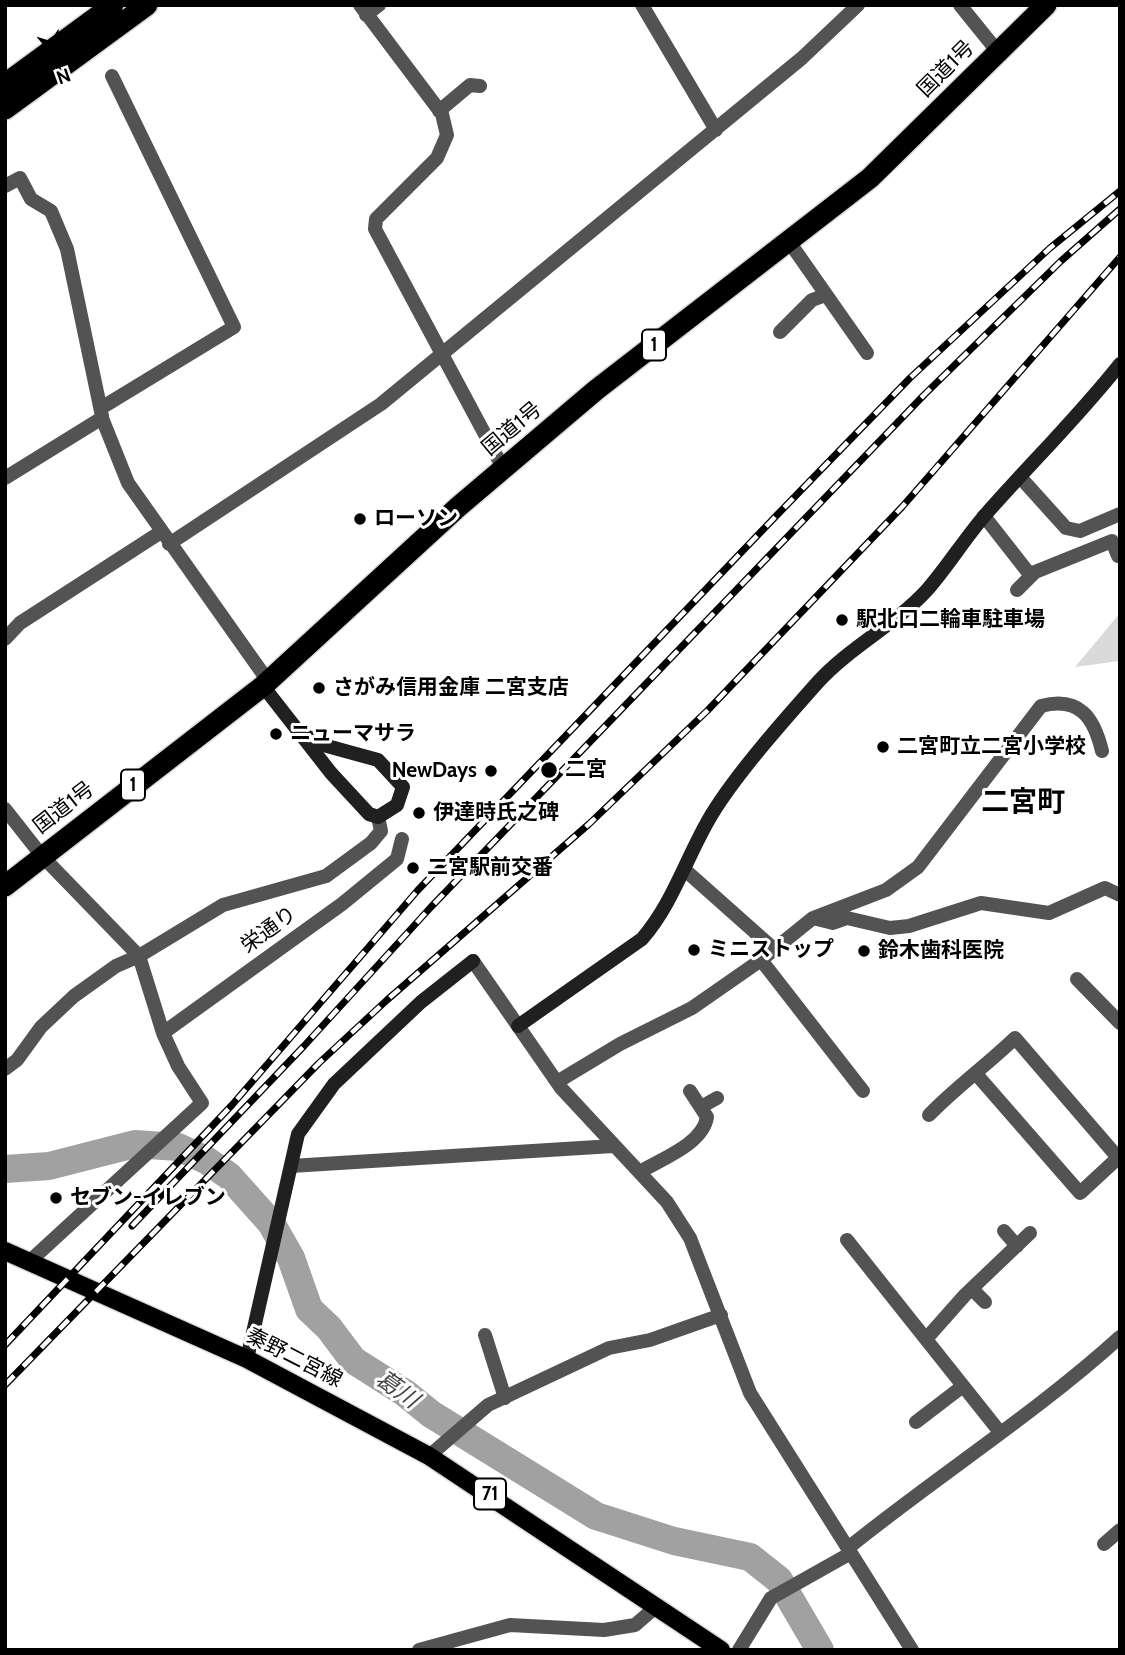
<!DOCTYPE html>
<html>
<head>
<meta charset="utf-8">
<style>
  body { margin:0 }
  #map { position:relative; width:1125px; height:1655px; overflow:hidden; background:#fff; font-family:Cabin,sans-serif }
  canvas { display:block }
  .frame { position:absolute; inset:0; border:7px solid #000; pointer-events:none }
  .north { position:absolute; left:21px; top:21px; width:70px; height:70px; -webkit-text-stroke:5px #fff; paint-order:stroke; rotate:160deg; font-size:19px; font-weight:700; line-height:28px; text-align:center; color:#000 }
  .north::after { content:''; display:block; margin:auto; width:24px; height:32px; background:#000; clip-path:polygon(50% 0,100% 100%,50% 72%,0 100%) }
</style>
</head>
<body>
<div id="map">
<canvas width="1125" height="1655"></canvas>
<div class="frame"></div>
<div class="north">N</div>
</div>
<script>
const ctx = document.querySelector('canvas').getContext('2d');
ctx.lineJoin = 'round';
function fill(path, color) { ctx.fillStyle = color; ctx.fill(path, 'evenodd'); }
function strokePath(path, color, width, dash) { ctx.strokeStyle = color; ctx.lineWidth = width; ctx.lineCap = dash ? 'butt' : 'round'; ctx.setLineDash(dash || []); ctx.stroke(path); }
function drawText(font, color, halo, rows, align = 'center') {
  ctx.font = font + ' Cabin,"Noto Sans JP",sans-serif'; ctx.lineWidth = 6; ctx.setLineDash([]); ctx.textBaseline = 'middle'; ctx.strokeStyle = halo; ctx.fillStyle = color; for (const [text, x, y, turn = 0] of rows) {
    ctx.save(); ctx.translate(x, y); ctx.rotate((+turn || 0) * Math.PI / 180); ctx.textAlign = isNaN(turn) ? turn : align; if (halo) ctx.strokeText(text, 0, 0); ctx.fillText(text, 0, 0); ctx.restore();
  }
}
fill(new Path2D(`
  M 1120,613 L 1120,661 L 1075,667 Z`), '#dadada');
strokePath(new Path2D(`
  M 5,1169 L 49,1166 L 135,1144 L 178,1147 L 206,1160 L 229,1176 L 271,1223 L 291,1258 L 309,1309 L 329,1328 L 353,1360 L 405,1393 L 431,1414 L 596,1516 L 674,1541 L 750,1557 L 779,1580 L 820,1650`), '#a1a1a1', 28);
const primary = new Path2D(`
  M 5,1251 L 247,1359 L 429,1456 L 721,1650`);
const highway = new Path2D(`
  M 5,84 L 113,5
  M 5,109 L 147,5
  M 5,886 L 263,686 L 458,507 L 596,390 L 870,178 L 1046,5`);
strokePath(primary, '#dbdbdb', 21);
strokePath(highway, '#dbdbdb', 24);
strokePath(new Path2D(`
  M 360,5 L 442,114 L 447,135 L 437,158 L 376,219 L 375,229 L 503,468
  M 642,5 L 716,130
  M 960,5 L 998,52
  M 366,15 L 379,5
  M 439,111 L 470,85 L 480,86
  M 5,186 L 20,178 L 31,199 L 51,211 L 67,249 L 102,416
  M 790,243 L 867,353
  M 780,332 L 812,300 L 826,295
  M 101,408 L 234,327 L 112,76
  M 1020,477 L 1066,528 L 1080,531 L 1120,514
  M 5,478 L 102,418 L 128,483 L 268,681
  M 984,516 L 1031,576
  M 169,544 L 381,404 L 802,58 L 858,5
  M 1017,590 L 1035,572 L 1112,541 L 1118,556
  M 5,639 L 20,623 L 161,532
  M 5,809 L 42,856 L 139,956 L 163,1033 L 178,1066 L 202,1103 L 30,1261
  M 685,870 L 775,950
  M 813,918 L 833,923 L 847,918 L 890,928 L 909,926 L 981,903 L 1049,913 L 1105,888 L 1120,895
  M 761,960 L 863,1091
  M 473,961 L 561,1088 L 667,1202 L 690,1238 L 750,1393 L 912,1650
  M 1077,979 L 1120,1023
  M 163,1033 L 342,904 L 397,859 L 402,839
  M 5,1069 L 17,1060 L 41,1027 L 74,996 L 116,966 L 139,956 L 223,905 L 326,876 L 371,843 L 381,831 L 378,817
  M 977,1075 L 1080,1193 L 1120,1156
  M 557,1082 L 620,1044 L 692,1008 L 761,960 L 813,918 L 886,890 L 918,867 L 1041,706 C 1080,696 1094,718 1102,751
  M 701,1107 L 717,1098
  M 929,1115 C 956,1087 987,1065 1015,1038 L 1120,1160
  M 291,1166 L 613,1146
  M 640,1172 C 661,1159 703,1144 707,1117 L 690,1091
  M 1004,1231 L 1017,1246
  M 847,1240 L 999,1431
  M 972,1289 L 985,1302
  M 485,1335 L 505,1398
  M 926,1339 L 965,1295 L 1030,1233
  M 916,1422 L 963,1386
  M 429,1456 L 488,1405 L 609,1348 L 650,1340 L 721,1315
  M 1104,1544 L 1120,1530
  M 848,1548 C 937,1476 1035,1414 1120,1337
  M 419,1650 L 510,1625 L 604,1630 L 635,1625 L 657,1606
  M 739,1650 L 771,1598 L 851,1553`), '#535353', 14);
strokePath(new Path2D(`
  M 263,686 L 331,773 L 369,814 L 378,817 L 397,805 L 403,787 L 378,760 L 327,746 L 304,735
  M 518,1026 L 642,939 C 674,902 687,855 712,814 C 737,773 785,719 818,682 C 851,646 895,625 927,590 C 948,566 965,538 986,514 C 1030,464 1078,417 1120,364
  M 247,1359 L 298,1134 L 334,1084 L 421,1002 L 473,961`), '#202020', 14);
strokePath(primary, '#000', 18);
strokePath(highway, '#000', 21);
const rail = new Path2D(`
  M 132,1226 L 304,1046 L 431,907 L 924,395 L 1061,261 L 1120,209
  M 5,1345 L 232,1105 L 418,890 L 777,515 L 910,378 L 1050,248 L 1120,191
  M 5,1385 L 319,1063 L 387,1000 L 589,824 L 707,711 L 902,507 L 1120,257`);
strokePath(rail, '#000', 7);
strokePath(rail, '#fff', 4.5, [13]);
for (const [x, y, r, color] of [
  [360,519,7,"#000"],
  [842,620,7,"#000"],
  [319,688,7,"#000"],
  [276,734,7,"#000"],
  [883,747,7,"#000"],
  [549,770,9,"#000"],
  [491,771,7,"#000"],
  [419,813,7,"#000"],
  [413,868,7,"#000"],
  [694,950,7,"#000"],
  [864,951,7,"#000"],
  [56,1198,7,"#000"]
]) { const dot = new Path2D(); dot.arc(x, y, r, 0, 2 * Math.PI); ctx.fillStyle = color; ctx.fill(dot); strokePath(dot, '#fff', 2.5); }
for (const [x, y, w] of [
  [654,345,24],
  [133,785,24],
  [490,1494,32]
]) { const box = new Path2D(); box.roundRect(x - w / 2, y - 15.5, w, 31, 5); ctx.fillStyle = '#fff'; ctx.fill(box); strokePath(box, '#000', 2); }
drawText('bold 19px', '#000', null, [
  ["1",654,345],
  ["1",133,785],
  ["71",490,1494]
]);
drawText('21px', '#000', '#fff', [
  ["国道1号",946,69,-45],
  ["国道1号",512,429,-40],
  ["国道1号",64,808,-38],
  ["栄通り",269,930,-36],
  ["秦野二宮線",294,1358,27]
]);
drawText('bold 21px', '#000', '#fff', [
  ["ローソン",374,519],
  ["駅北口二輪車駐車場",856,620],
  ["さがみ信用金庫 二宮支店",333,688],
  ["ニューマサラ",290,734],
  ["二宮町立二宮小学校",897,747],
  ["二宮",565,770],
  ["NewDays",477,771,"right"],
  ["伊達時氏之碑",433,813],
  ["二宮駅前交番",427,868],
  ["ミニストップ",708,950],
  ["鈴木歯科医院",878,951],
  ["セブン-イレブン",70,1198]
], 'left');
drawText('italic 23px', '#424242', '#fff', [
  ["葛川",397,1390,35]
]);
drawText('bold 28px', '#000', '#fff', [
  ["二宮町",1023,803]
]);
</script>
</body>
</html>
